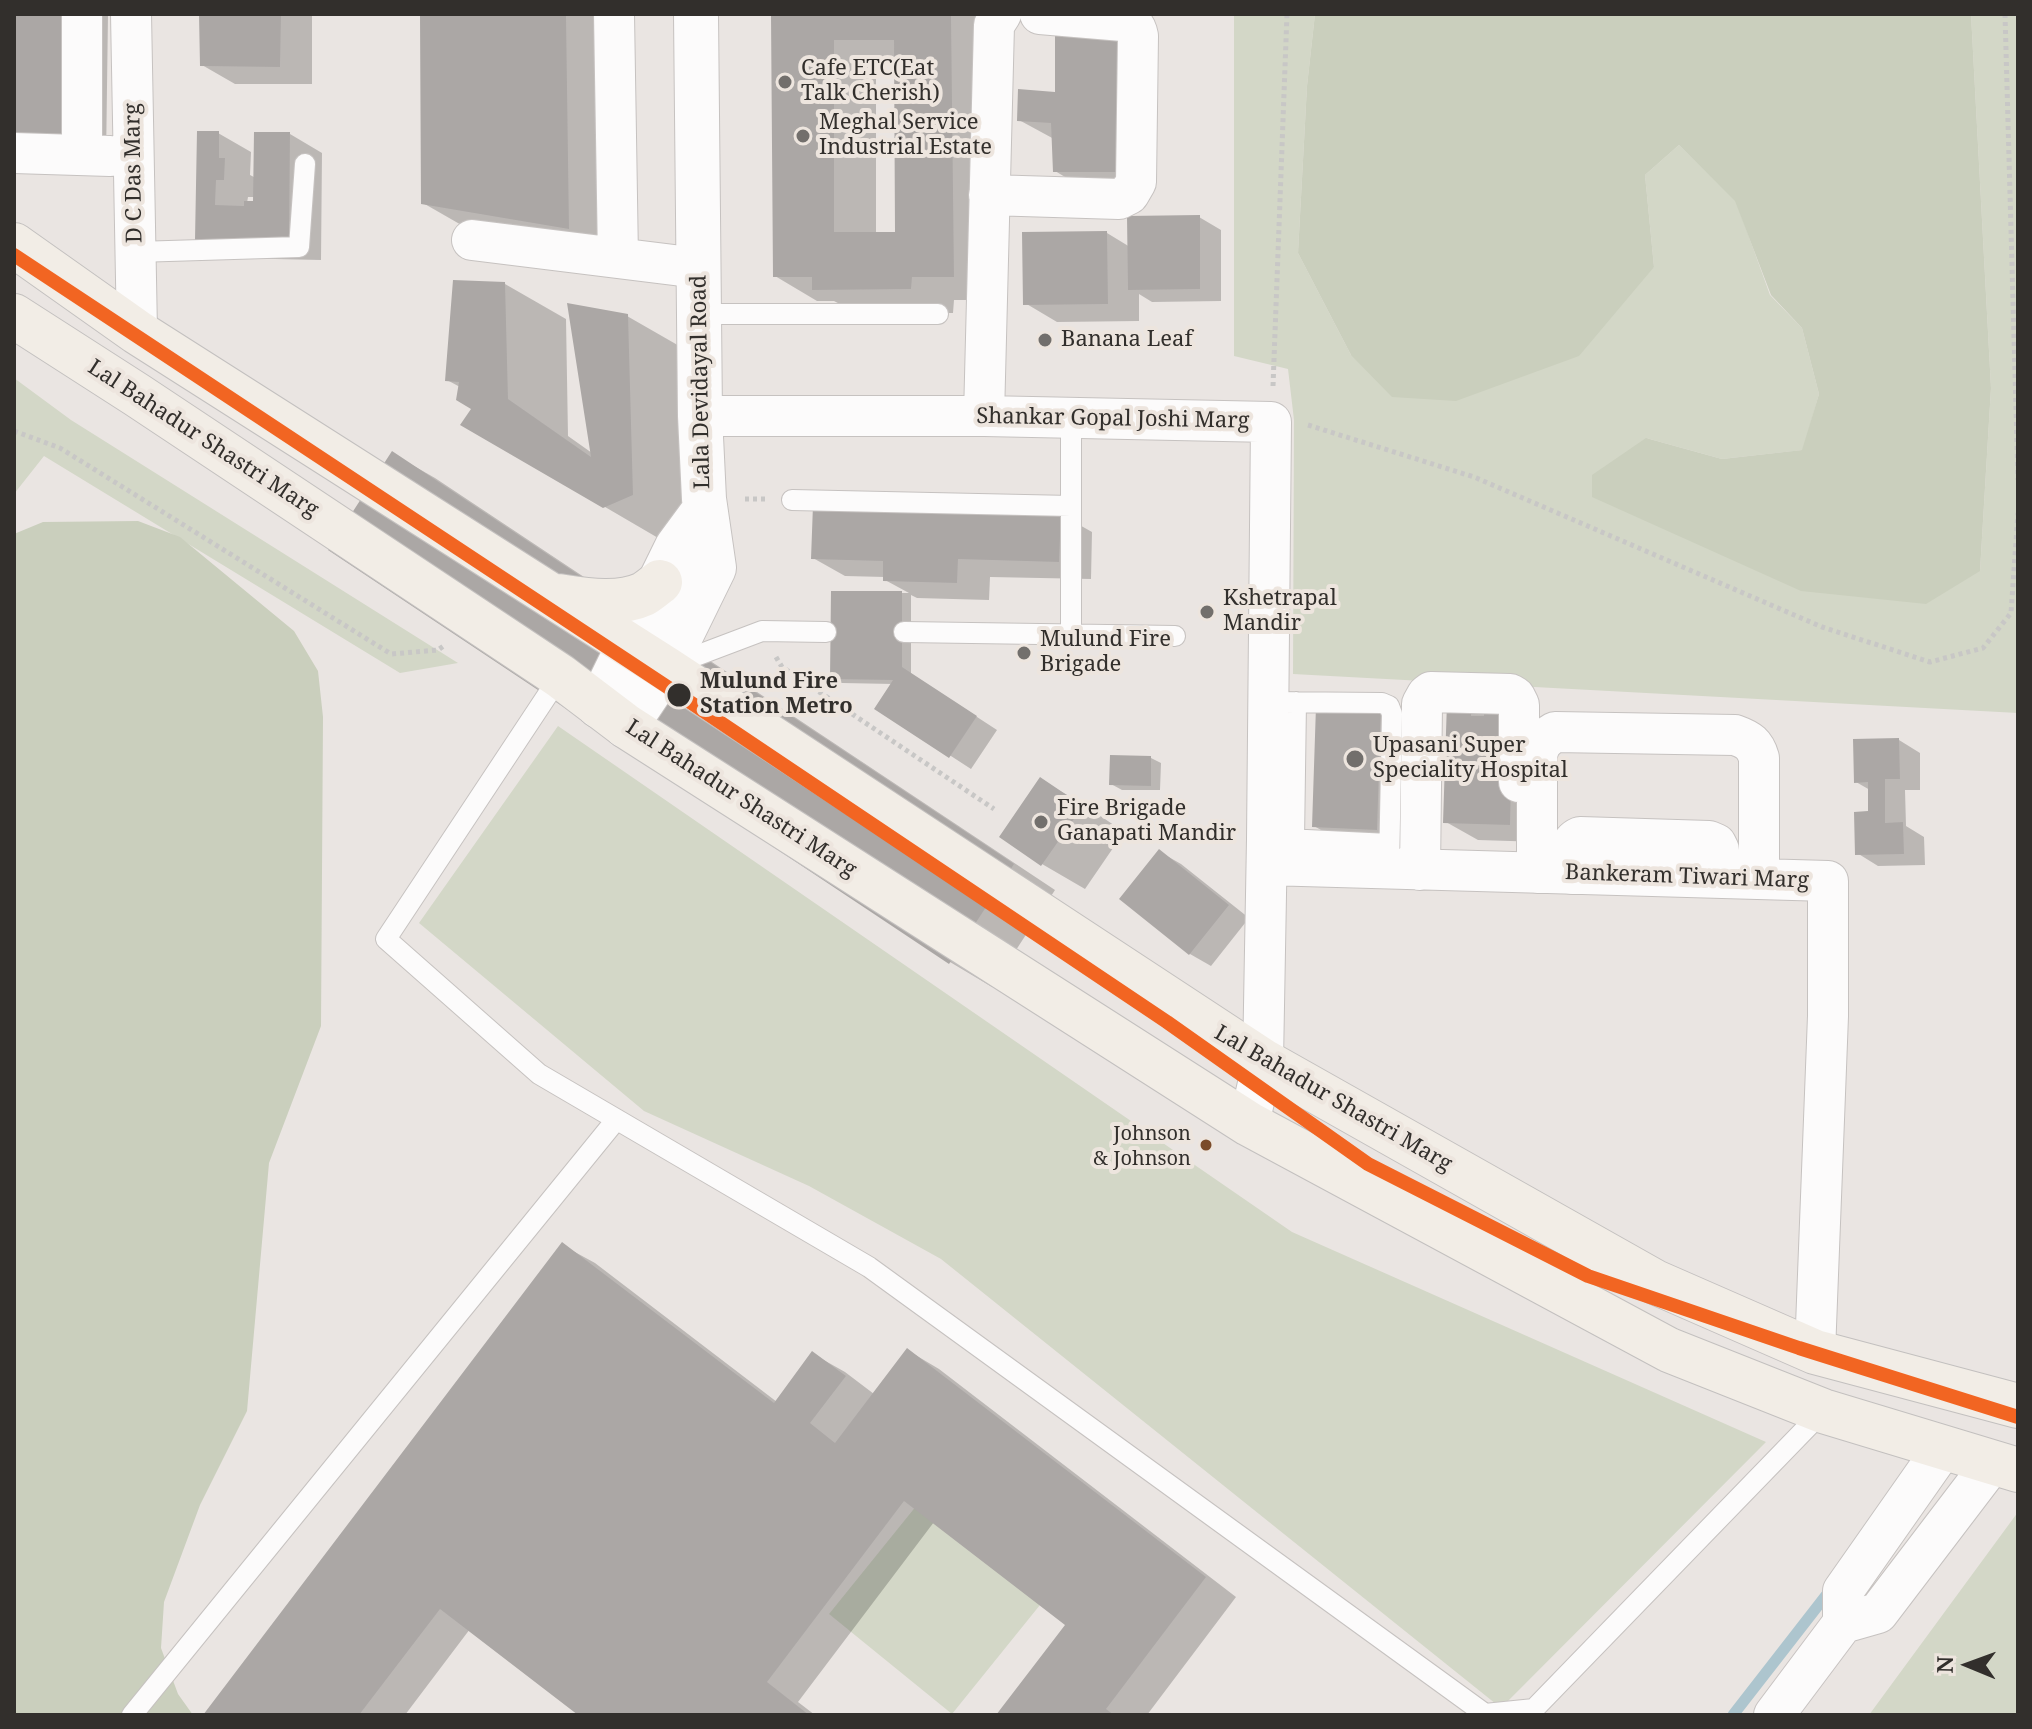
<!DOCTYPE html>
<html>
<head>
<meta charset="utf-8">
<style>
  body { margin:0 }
  #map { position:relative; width:2032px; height:1729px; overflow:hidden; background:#eae5e2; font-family:"Noto Serif",serif }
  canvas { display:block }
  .frame { position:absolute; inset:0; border:16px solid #322f2c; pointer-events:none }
  .north { position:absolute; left:1928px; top:1625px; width:80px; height:80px; -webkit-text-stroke:6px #ede5de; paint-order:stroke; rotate:271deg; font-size:22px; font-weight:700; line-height:32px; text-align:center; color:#322f2c }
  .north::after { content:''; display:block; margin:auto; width:28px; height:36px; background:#322f2c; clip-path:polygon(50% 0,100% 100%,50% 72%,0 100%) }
</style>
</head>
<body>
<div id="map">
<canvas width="2032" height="1729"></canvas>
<div class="frame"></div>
<div class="north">N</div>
</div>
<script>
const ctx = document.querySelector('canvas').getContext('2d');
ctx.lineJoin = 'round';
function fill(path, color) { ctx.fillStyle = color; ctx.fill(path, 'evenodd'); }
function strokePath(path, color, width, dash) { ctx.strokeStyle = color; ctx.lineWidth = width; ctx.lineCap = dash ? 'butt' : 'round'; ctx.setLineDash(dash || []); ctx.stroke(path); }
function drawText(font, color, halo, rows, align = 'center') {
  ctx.font = font + ' "Noto Serif",serif'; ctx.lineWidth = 8; ctx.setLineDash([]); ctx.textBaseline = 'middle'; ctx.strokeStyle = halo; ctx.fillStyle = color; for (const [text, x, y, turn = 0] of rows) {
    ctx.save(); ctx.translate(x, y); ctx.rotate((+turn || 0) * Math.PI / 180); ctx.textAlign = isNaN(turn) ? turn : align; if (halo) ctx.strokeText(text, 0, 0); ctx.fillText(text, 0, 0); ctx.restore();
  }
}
fill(new Path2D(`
  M 1234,14 L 1315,14 L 1307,86 L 1298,253 L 1351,355 L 1654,267 L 1645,175 L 1679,145 L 1736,201 L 1770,295 L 1802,328 L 1819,394 L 1803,450 L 1722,459 L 1646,438 L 1980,571 L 1991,388 L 1971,14 L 2018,14 L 2018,713 L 1293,674 L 1294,420 L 1288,369 L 1234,356 Z
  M 14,378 L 71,420 L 458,663 L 400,673 L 44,456 L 14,494 Z
  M 558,726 L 1292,1232 L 1766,1442 L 1501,1708 L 941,1259 L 809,1186 L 644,1111 L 419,923 Z
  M 921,1500 L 1044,1600 L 952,1714 L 829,1614 Z
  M 2018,1512 L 2018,1715 L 1869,1715 Z`), '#d3d7c7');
fill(new Path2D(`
  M 1315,14 L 1971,14 L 1991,388 L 1980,571 L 1926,604 L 1801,591 L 1592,497 L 1592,475 L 1646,438 L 1722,459 L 1802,450 L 1819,394 L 1802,328 L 1771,295 L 1735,201 L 1679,145 L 1645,175 L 1654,267 L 1579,356 L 1456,401 L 1392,397 L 1351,355 L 1298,253 L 1307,86 Z
  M 138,521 L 180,537 L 294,631 L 318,671 L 323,717 L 321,1026 L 269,1163 L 247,1411 L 200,1505 L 164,1602 L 161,1648 L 178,1694 L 193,1715 L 14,1715 L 14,534 L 43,522 Z`), '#cacfbd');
fill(new Path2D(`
  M 14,14 L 108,14 L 106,161 Z
  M 201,14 L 312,14 L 312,84 L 235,84 L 202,65 Z
  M 422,14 L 625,14 L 629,262 L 484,238 L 423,203 Z
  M 773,14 L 1000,14 L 996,300 L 954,300 L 953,313 L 857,313 L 834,301 L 817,301 L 775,276 ZM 876,64 L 896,64 L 897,234 L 876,234 Z
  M 1057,31 L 1148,189 L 1087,190 L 1055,171 L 1054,139 L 1019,120 L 1057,94 Z
  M 218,133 L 251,152 L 250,175 L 256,178 L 290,134 L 322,153 L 321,260 L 230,258 L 197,239 ZM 248,197 L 255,197 L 255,204 L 247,203 Z
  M 1199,217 L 1221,230 L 1221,301 L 1152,302 L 1139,294 L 1139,321 L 1057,322 L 1025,303 L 1107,233 L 1130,247 Z
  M 505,284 L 566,319 L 568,436 L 592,453 L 627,316 L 688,351 L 693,530 L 665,542 L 463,424 L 474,408 L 460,387 L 447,380 Z
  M 393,454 L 435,478 L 1055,890 L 992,987 L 950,962 Z
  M 1060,514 L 1092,532 L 1091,579 L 990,577 L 989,600 L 917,598 L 911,595 L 911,674 L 997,730 L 971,769 L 877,708 L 893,684 L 842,683 L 832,677 L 833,593 L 909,593 L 885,580 L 885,577 L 845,576 L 813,558 Z
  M 1513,703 L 1545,721 L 1542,842 L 1478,840 L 1446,822 L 1449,704 Z
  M 1380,711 L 1412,729 L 1408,847 L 1347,845 L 1314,826 Z
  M 1899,740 L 1920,753 L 1920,790 L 1905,790 L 1906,826 L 1924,837 L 1925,865 L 1878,866 L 1857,853 L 1870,813 L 1870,790 L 1856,782 Z
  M 1151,758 L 1161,763 L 1160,790 L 1122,790 L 1111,784 Z
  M 1041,780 L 1083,804 L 1124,832 L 1085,889 L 1042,864 L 1002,836 Z
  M 1160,852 L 1181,864 L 1249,918 L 1211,966 L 1190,954 Z
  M 562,1245 L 595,1263 L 777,1402 L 813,1354 L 845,1372 L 874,1394 L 907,1350 L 939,1369 L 1236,1597 L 1147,1715 L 999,1715 L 1068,1624 L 934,1522 L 798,1702 L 815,1715 L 581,1715 L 470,1629 L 405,1715 L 206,1715 Z`), '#0003');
strokePath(new Path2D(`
  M 1733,1715 L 1831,1589`), '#adc5ce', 11);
fill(new Path2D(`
  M 14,14 L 76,14 L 75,144 L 14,143 Z
  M 199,14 L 281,14 L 280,67 L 200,66 Z
  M 420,14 L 566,14 L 569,229 L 421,204 Z
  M 771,14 L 951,14 L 954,277 L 912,277 L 911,289 L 812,290 L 812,277 L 773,277 ZM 834,40 L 894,40 L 895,232 L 834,232 Z
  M 1055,29 L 1119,33 L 1116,172 L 1053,172 L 1051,123 L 1017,121 L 1018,89 L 1055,92 Z
  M 197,131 L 219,131 L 219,158 L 225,158 L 224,180 L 216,180 L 215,205 L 244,206 L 244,201 L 253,201 L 254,132 L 290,132 L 289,242 L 195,240 Z
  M 1200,215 L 1200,289 L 1128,290 L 1127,216 Z
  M 1107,231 L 1108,304 L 1023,305 L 1022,232 Z
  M 453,280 L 505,282 L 508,399 L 591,457 L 567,303 L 628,314 L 633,495 L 603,508 L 460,425 L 471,409 L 456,400 L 459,382 L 445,381 Z
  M 392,451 L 1014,864 L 949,964 L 328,550 Z
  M 813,505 L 1061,512 L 1059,562 L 958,559 L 957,583 L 883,581 L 883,561 L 811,559 Z
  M 831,591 L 902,591 L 902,667 L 977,716 L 949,758 L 874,709 L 893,680 L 830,679 Z
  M 1484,700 L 1513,701 L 1510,825 L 1443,823 L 1447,702 L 1471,703 L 1471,716 L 1484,716 Z
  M 1316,706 L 1381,709 L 1377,830 L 1312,827 Z
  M 1899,738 L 1900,779 L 1885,779 L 1885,823 L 1903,822 L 1904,854 L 1855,855 L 1854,812 L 1868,811 L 1868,782 L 1854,783 L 1853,739 Z
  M 1110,755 L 1151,756 L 1151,786 L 1109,785 Z
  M 1040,777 L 1083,806 L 1041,866 L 999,837 Z
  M 1159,849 L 1229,905 L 1189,955 L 1119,899 Z
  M 562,1242 L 774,1403 L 812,1351 L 846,1376 L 810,1423 L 835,1443 L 907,1348 L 1206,1577 L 1106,1709 L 1114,1715 L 996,1715 L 1065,1625 L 904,1501 L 767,1682 L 809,1715 L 578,1715 L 440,1609 L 359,1715 L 203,1715 Z`), '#aba7a5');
const service = new Path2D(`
  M 136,252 L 299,247 L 305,164
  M 699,314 L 938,314
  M 792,500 L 1071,506
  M 904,632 L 1175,636
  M 1071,635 L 1071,418
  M 672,665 L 762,631 L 826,632
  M 560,676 L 386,939 L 539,1074 L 869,1267 L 1485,1714 L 1534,1709 L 1823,1411
  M 1268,702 L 1382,703 L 1389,706 L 1392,714 L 1389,869
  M 1286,839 L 1389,844
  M 1294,840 L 1296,702
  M 132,1715 L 616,1120`);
const minor = new Path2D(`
  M 82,14 L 82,155
  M 131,14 L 137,332
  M 614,14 L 618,258
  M 14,153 L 110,156
  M 989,195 L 1119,199 L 1129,194 L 1136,182 L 1138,36 C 1136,26 1133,23 1123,21 L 1040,14
  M 472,240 L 698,268
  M 700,416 L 984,416 L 1271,422 L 1267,839 L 1263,1061 L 1249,1124
  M 984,416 L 994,25 L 1001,14
  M 1267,865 L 1828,881 L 1828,1016 L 1815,1352
  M 1420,870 L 1422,704 L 1427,695 L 1431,692 L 1510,694 L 1515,697 L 1519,705 L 1519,782
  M 1537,873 L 1537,758 C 1538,745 1543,739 1555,732 L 1735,735 C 1749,740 1755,744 1759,758 L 1759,879
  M 1570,874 C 1570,860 1566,843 1580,837 L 1709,841 L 1716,844 L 1719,850 L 1719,878
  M 1843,1623 L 1843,1591 L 1944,1447
  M 1774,1715 L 1843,1623 L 1878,1613 L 1993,1462`);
const tertiary = new Path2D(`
  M 599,706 L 677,547 L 705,509
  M 626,726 L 665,668 L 714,568 L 704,499 L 700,416 L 696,14`);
const primary = new Path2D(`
  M 14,245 L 137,332 L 665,668 L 1263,1061 L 1655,1282 L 1815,1352 L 2018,1406
  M 14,316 L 137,395 L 560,676 L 626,726 L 1249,1124 L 1669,1350 L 1823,1411 L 2018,1470
  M 558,596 C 585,600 618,606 644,594 C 649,591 655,586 660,582`);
strokePath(service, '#c6c2c0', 22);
strokePath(minor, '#c6c2c0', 42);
strokePath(tertiary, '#c6c2c0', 46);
strokePath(primary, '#c3c0bf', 46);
strokePath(new Path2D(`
  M 2005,14 L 2018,480
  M 1273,386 L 1287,14
  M 1308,425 L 1474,477 L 1822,627 L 1930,662 L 1983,648 L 2011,613 L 2018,513
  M 14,431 L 60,448 L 391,654 L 438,650 L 445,645
  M 745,499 L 767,499
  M 776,657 L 782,667 L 994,809`), '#c8c7c6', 5, [4, 4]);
strokePath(service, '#fcfbfb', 20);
strokePath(minor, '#fcfbfb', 40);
strokePath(tertiary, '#fcfbfb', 44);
strokePath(primary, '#f2ede6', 44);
strokePath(new Path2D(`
  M 14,255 L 684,698 L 1167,1022 L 1368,1164 L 1588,1276 L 1799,1348 L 2018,1417`), '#f26522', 14);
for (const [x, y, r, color] of [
  [785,82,8,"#726f6c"],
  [803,136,8,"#726f6c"],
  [1045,340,8,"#726f6c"],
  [1207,612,8,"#726f6c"],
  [1024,653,8,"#726f6c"],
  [679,695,13,"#322f2c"],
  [1355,759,10,"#726f6c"],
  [1041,822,8,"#726f6c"],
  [1206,1145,7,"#7a4b2a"]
]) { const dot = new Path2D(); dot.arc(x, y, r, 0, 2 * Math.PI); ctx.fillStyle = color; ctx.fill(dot); strokePath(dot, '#ede5de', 3); }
drawText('20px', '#322f2c', '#ede5de', [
  ["Johnson",1191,1134],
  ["& Johnson",1191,1159]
], 'right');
drawText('22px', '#322f2c', '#ede5de', [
  ["Cafe ETC(Eat",801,69],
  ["Talk Cherish)",801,94],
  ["Meghal Service",819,123],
  ["Industrial Estate",819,148],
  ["Banana Leaf",1061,340],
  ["Kshetrapal",1223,599],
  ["Mandir",1223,624],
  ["Mulund Fire",1040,640],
  ["Brigade",1040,665],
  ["Upasani Super",1373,746],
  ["Speciality Hospital",1373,771],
  ["Fire Brigade",1057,809],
  ["Ganapati Mandir",1057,834]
], 'left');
drawText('22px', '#322f2c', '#ede5de', [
  ["D C Das Marg",134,173,-91],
  ["Lala Devidayal Road",701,382,-91],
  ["Shankar Gopal Joshi Marg",1113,419,1],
  ["Lal Bahadur Shastri Marg",203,439,33],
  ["Lal Bahadur Shastri Marg",741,799,33],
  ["Bankeram Tiwari Marg",1687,877,2],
  ["Lal Bahadur Shastri Marg",1333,1099,30]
]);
drawText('bold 22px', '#322f2c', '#ede5de', [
  ["Mulund Fire",700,682],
  ["Station Metro",700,707]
], 'left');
</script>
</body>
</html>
